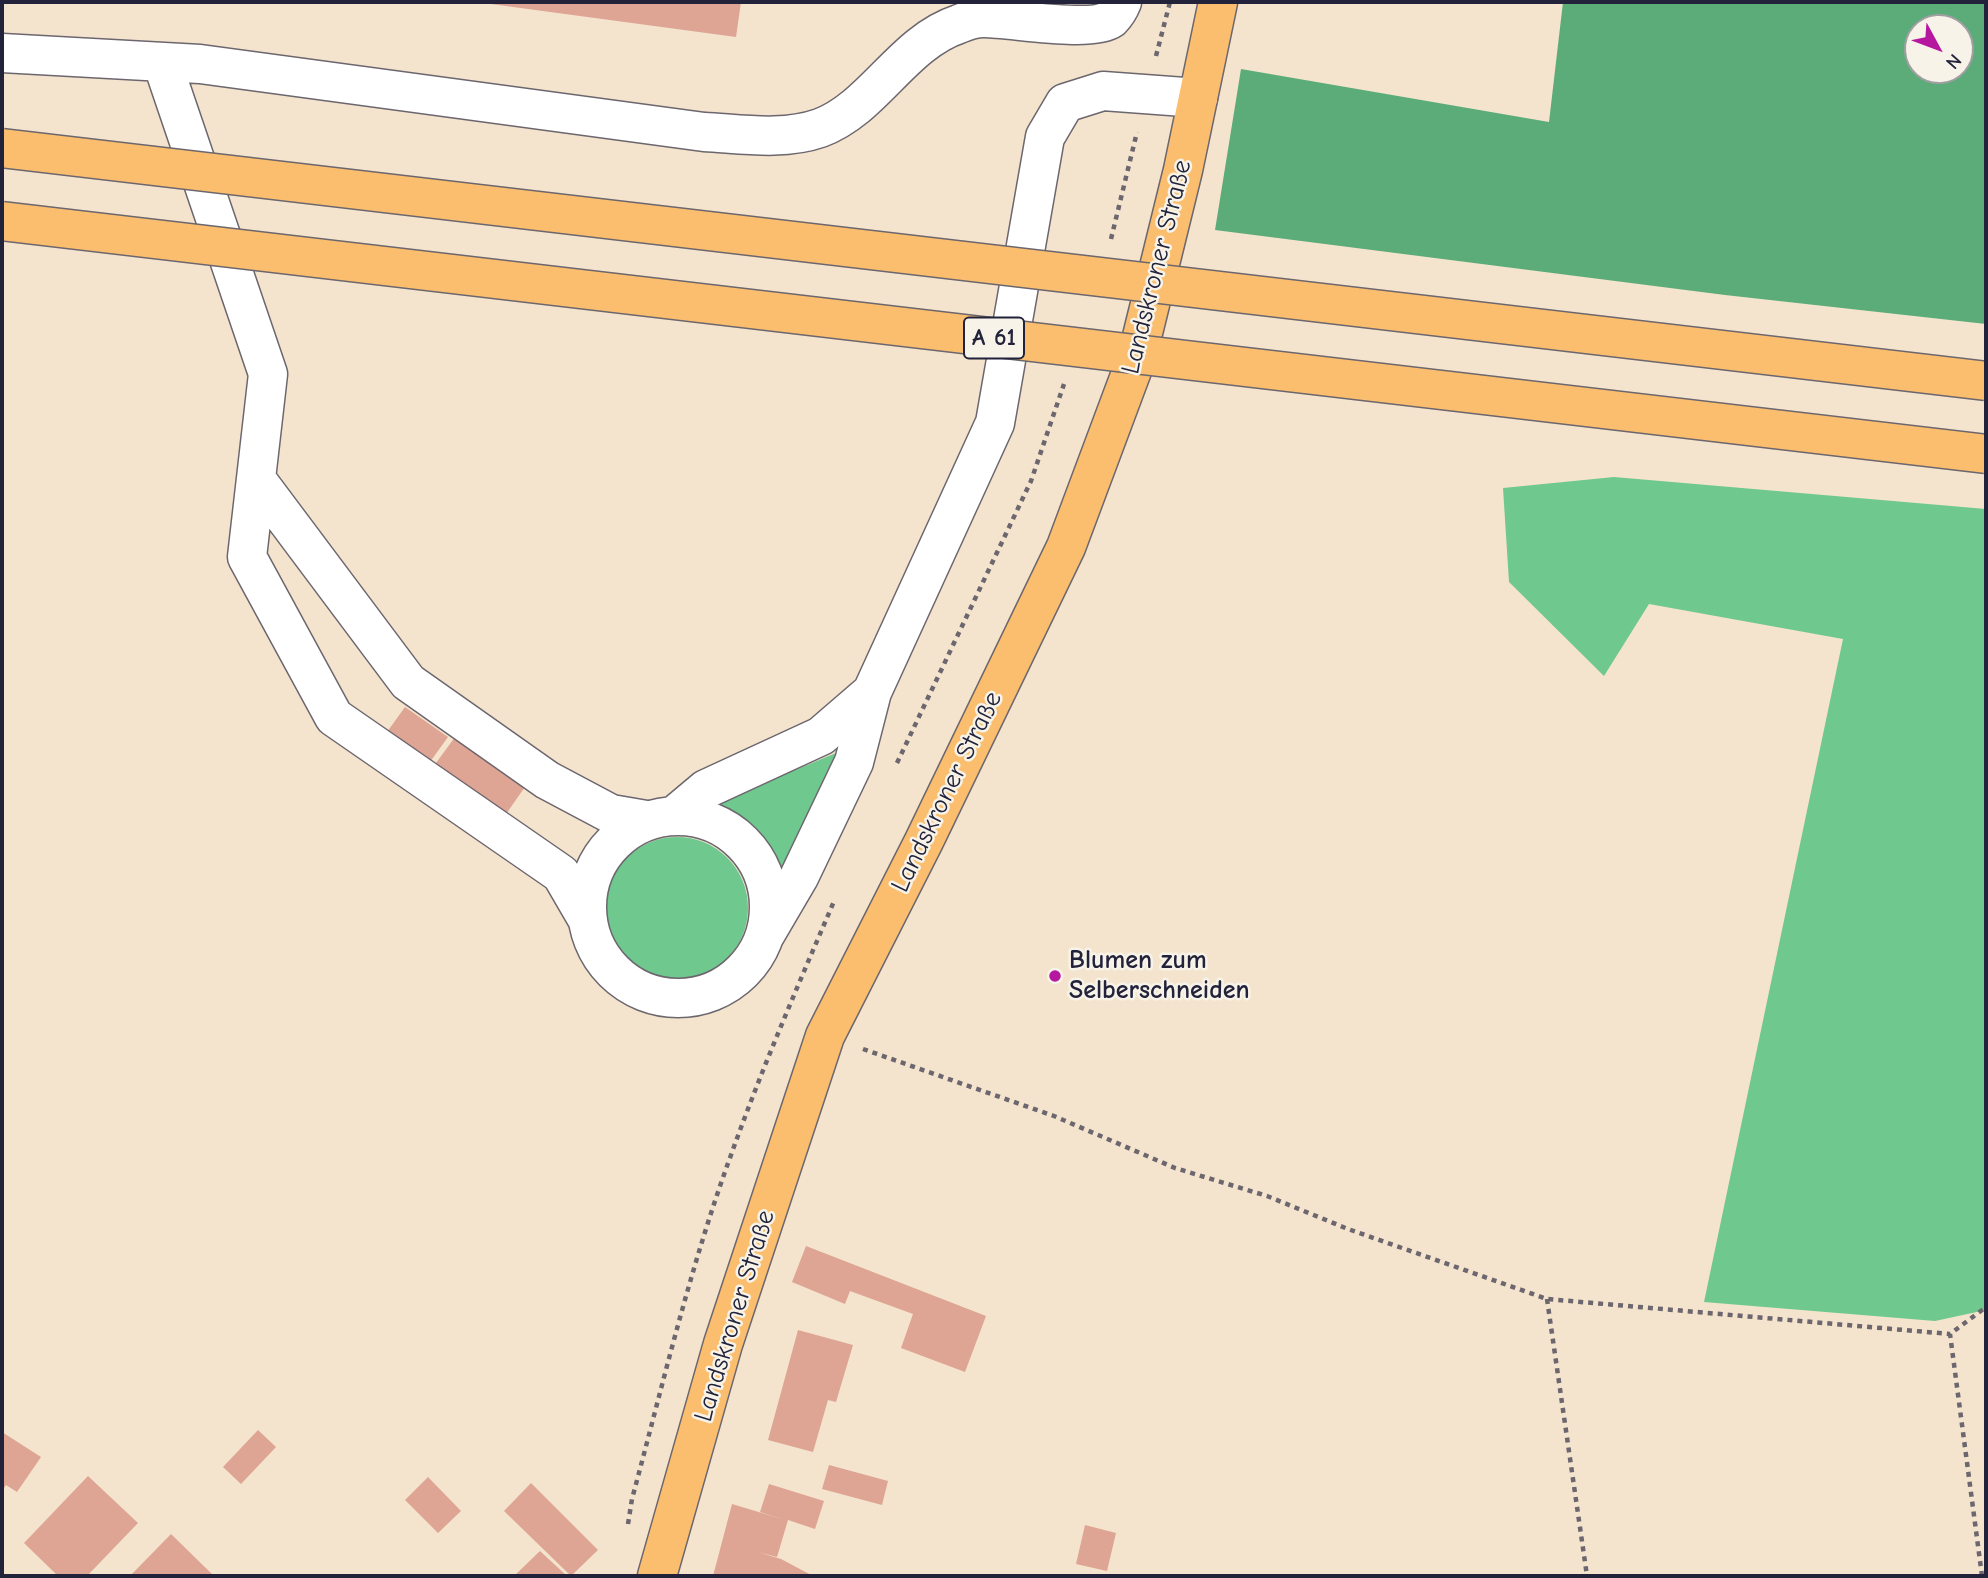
<!DOCTYPE html>
<html>
<head>
<meta charset="utf-8">
<style>
  body { margin:0 }
  #map { position:relative; width:1988px; height:1578px; overflow:hidden; background:#f4e4cd; font-family:"Comic Neue",sans-serif }
  canvas { display:block }
  .frame { position:absolute; inset:0; border:4px solid #22223b; pointer-events:none }
  .north { position:absolute; left:1904px; top:14px; width:70px; height:70px; box-sizing:border-box; background:#f7f3e8; border:2px solid #a29fa3; border-radius:50%; rotate:131deg; font-size:19px; font-weight:700; line-height:28px; text-align:center; color:#22223b }
  .north::after { content:''; display:block; margin:auto; width:24px; height:32px; background:#b5179e; clip-path:polygon(50% 0,100% 100%,50% 72%,0 100%) }
</style>
</head>
<body>
<div id="map">
<canvas width="1988" height="1578"></canvas>
<div class="frame"></div>
<div class="north">N</div>
</div>
<script>
const ctx = document.querySelector('canvas').getContext('2d');
ctx.lineJoin = 'round';
function fill(path, color) { ctx.fillStyle = color; ctx.fill(path, 'evenodd'); }
function strokePath(path, color, width, dash) { ctx.strokeStyle = color; ctx.lineWidth = width; ctx.lineCap = dash ? 'butt' : 'round'; ctx.setLineDash(dash || []); ctx.stroke(path); }
function drawText(font, color, halo, rows, align = 'center') {
  ctx.font = font + ' "Comic Neue",sans-serif'; ctx.lineWidth = 5; ctx.setLineDash([]); ctx.textBaseline = 'middle'; ctx.strokeStyle = halo; ctx.fillStyle = color; for (const [text, x, y, turn = 0] of rows) {
    ctx.save(); ctx.translate(x, y); ctx.rotate((+turn || 0) * Math.PI / 180); ctx.textAlign = isNaN(turn) ? turn : align; if (halo) ctx.strokeText(text, 0, 0); ctx.fillText(text, 0, 0); ctx.restore();
  }
}
fill(new Path2D(`
  M 1614,477 L 1986,509 L 1986,1310 L 1935,1321 L 1704,1302 L 1843,639 L 1649,604 L 1604,676 L 1509,582 L 1503,488 Z
  M 836,753 L 841,755 L 783,874 C 778,868 777,860 773,854 C 758,832 742,818 719,806 L 718,802 Z
  M606 908a71 71 0 1 1 142 0a71 71 0 1 1-142 0Z`), '#6fc88e');
fill(new Path2D(`
  M 1563,2 L 1986,2 L 1986,324 L 1725,295 L 1215,230 L 1241,69 L 1549,122 ZM 1918,28 L 1960,28 L 1960,70 L 1918,70 Z`), '#5bac79');
fill(new Path2D(`
  M 476,2 L 741,2 L 736,37 Z
  M 405,707 L 448,737 L 430,762 L 387,732 Z
  M 461,729 L 527,784 L 504,817 L 433,767 Z
  M 806,1246 L 986,1316 L 965,1372 L 901,1348 L 913,1314 L 850,1291 L 845,1304 L 792,1282 Z
  M 798,1330 L 853,1345 L 836,1402 L 828,1400 L 813,1452 L 768,1440 Z
  M 258,1430 L 276,1447 L 241,1484 L 223,1467 Z
  M 2,1432 L 41,1457 L 17,1492 L 6,1485 L 2,1491 Z
  M 829,1465 L 888,1481 L 882,1505 L 822,1489 Z
  M 88,1476 L 138,1523 L 87,1576 L 58,1576 L 24,1543 Z
  M 428,1477 L 461,1511 L 438,1533 L 405,1500 Z
  M 531,1483 L 598,1550 L 571,1576 L 504,1511 Z
  M 769,1484 L 824,1501 L 815,1529 L 788,1520 L 777,1557 L 758,1552 L 781,1559 L 813,1576 L 713,1576 L 732,1504 L 785,1520 L 760,1512 Z
  M 1085,1525 L 1116,1533 L 1107,1571 L 1076,1564 Z
  M 171,1534 L 214,1576 L 130,1576 Z
  M 540,1551 L 567,1576 L 514,1576 Z`), '#dea494');
const minor = new Path2D(`
  M 2,53 L 200,64 L 704,132 C 742,134 783,141 820,128 C 874,108 902,43 959,24 C 966,21 976,18 984,18 C 1011,18 1091,33 1111,19 C 1115,15 1120,7 1122,2
  M 162,62 L 268,374 L 247,557 L 334,717 L 561,874 L 586,917
  M 256,479 L 408,682 L 547,780 L 611,814 L 646,820
  M 675,815 L 706,789 L 821,736 L 872,692
  M587 907a91 91 0 1 1 182 0a91 91 0 1 1-182 0Z
  M 765,935 L 799,877 L 854,762 L 872,692 L 995,423 L 1045,137 L 1065,103 L 1103,91 L 1198,98`);
const major = new Path2D(`
  M 657,1576 L 723,1344 L 825,1036 L 924,841 L 1066,547 L 1137,357 L 1183,170 L 1218,2`);
strokePath(minor, '#6c666e', 41);
strokePath(major, '#6c666e', 41);
strokePath(new Path2D(`
  M 1156,56 L 1170,2
  M 1111,239 L 1137,132
  M 897,763 L 1031,481 L 1064,384
  M 863,1049 L 1054,1116 L 1175,1168 L 1267,1196 L 1348,1229 L 1547,1299 L 1950,1334
  M 1547,1299 L 1587,1576
  M 628,1524 L 632,1499 C 663,1384 690,1267 731,1155 C 762,1068 799,983 835,899
  M 1982,1576 L 1950,1334 L 1986,1307`), '#6c666e', 4.5, [5, 5]);
strokePath(minor, '#fff', 38);
strokePath(major, '#fabe6e', 38);
const highwayBridge = new Path2D(`
  M 2,148 L 1986,381
  M 2,221 L 1986,454`);
strokePath(highwayBridge, '#6c666e', 41, []);
strokePath(highwayBridge, '#fabe6e', 38);
for (const [x, y, r, color] of [
  [1055,976,7,"#b5179e"]
]) { const dot = new Path2D(); dot.arc(x, y, r, 0, 2 * Math.PI); ctx.fillStyle = color; ctx.fill(dot); strokePath(dot, '#f7f3e8', 2.5); }
for (const [x, y, w] of [
  [994,338,60]
]) { const box = new Path2D(); box.roundRect(x - w / 2, y - 20.5, w, 41, 5); ctx.fillStyle = '#f7f3e8'; ctx.fill(box); strokePath(box, '#22223b', 2); }
drawText('bold 24px', '#22223b', null, [
  ["A 61",994,338]
]);
drawText('26px', '#22223b', '#f7f3e8', [
  ["Landskroner Straße",1157,267,-76],
  ["Landskroner Straße",947,792,-64],
  ["Landskroner Straße",735,1316,-73]
]);
drawText('bold 26px', '#22223b', '#f7f3e8', [
  ["Blumen zum",1069,961],
  ["Selberschneiden",1069,991]
], 'left');
</script>
</body>
</html>
